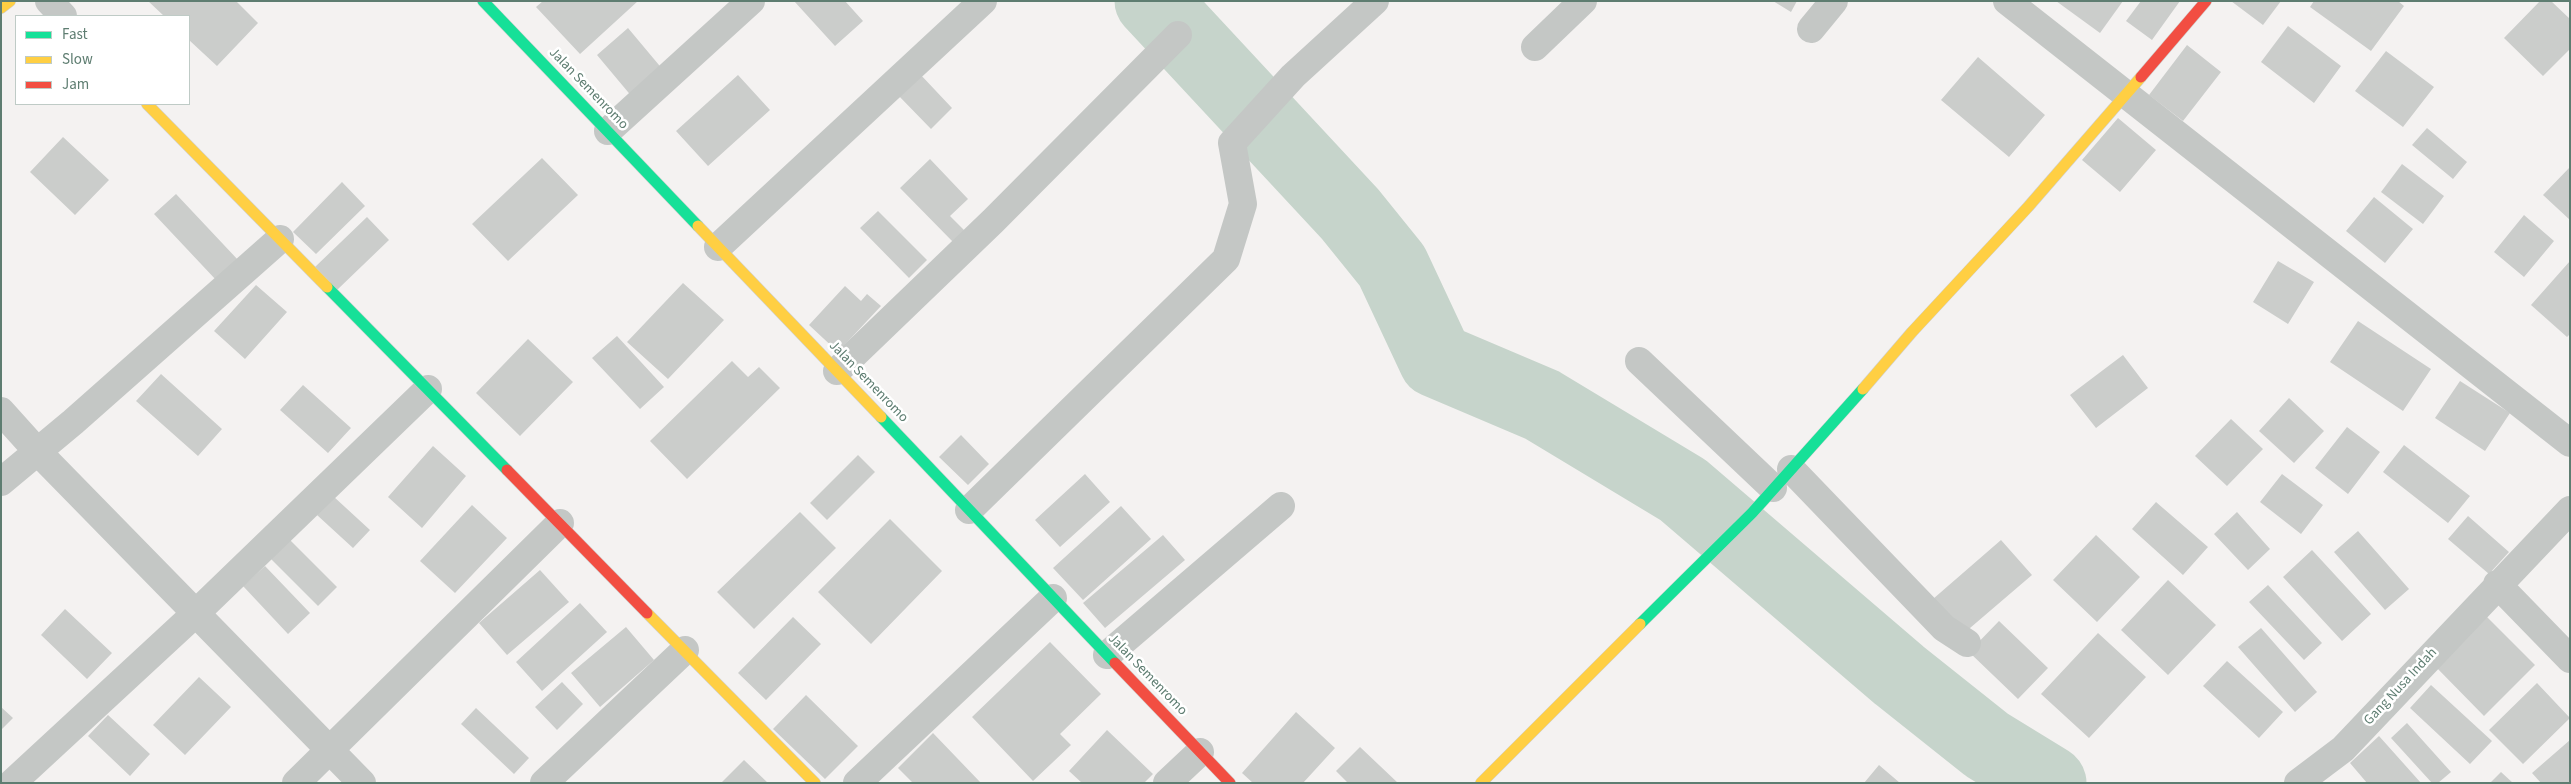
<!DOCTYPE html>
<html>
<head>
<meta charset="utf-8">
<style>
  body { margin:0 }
  #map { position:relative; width:2571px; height:784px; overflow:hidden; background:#f4f2f1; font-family:"Source Sans 3",sans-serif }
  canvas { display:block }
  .frame { position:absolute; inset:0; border:2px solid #5e7d71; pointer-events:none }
  .legend { position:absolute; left:15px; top:15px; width:175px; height:90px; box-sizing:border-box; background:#fff; border:1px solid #bfcbc6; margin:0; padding:6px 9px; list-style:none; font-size:15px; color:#5e7d71 }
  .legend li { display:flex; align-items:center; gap:10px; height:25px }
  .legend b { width:25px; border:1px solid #bfcbc6 }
</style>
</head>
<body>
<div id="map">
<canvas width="2571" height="784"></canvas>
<div class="frame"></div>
<ul class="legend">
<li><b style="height:6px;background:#16e098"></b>Fast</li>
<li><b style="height:6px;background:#ffcf43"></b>Slow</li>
<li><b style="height:6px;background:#f24e42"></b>Jam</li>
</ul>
</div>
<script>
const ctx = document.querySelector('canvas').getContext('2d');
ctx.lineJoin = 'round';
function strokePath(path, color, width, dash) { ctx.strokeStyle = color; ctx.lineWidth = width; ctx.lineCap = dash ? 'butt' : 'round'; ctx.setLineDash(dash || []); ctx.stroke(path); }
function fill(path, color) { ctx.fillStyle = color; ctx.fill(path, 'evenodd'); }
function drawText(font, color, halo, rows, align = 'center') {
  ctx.font = font + ' "Source Sans 3",sans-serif'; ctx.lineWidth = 5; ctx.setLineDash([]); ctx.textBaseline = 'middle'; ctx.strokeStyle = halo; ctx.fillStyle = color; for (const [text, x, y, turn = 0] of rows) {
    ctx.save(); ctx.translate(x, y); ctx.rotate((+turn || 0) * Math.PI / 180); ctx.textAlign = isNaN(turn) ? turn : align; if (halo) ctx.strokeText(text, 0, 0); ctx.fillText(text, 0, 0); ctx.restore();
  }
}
strokePath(new Path2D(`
  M 1152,1 L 1350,214 L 1392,266 L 1436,360 L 1542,405 L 1683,490 L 1899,675 L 1987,745 L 2049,783`), '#c6d4cb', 75);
fill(new Path2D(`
  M 148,1 L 236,1 L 258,23 L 217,66 L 189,40 L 189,16 L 164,16 Z
  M 543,1 L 638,1 L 580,54 L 536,7 Z
  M 794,1 L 845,1 L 863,21 L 835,46 Z
  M 1773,1 L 1797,1 L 1791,12 Z
  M 2056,1 L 2123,1 L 2100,33 Z
  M 2141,1 L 2180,1 L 2152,40 L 2126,21 Z
  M 2231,1 L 2281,1 L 2263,25 Z
  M 2314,1 L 2398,1 L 2404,6 L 2371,51 L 2310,7 Z
  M 2540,1 L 2551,1 L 2570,19 L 2570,49 L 2543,76 L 2504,38 Z
  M 2288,26 L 2341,66 L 2314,103 L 2261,62 Z
  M 628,28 L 664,71 L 633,98 L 597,55 Z
  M 2187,45 L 2221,72 L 2183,121 L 2149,95 Z
  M 2386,51 L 2434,87 L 2403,127 L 2355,91 Z
  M 1978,57 L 2045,115 L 2009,157 L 1941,100 Z
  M 919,73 L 952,108 L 931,129 L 897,94 Z
  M 738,75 L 770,110 L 708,166 L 676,131 Z
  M 2118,118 L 2156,150 L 2120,192 L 2082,160 Z
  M 2427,128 L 2467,162 L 2453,179 L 2412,145 Z
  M 63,137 L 109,180 L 75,215 L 30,172 Z
  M 542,158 L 578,195 L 508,261 L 472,224 Z
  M 930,159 L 968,199 L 950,216 L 965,231 L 953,242 L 900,188 Z
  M 2402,164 L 2444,196 L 2423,224 L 2381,192 Z
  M 2570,167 L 2570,220 L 2543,195 Z
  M 342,182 L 365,206 L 316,254 L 293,232 Z
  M 176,194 L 239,261 L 217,281 L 154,214 Z
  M 2374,197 L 2413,229 L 2385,263 L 2346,231 Z
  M 878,211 L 927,260 L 909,278 L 860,228 Z
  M 2524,215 L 2554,241 L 2524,277 L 2494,252 Z
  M 367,217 L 389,240 L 337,290 L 315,267 Z
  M 2278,261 L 2314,282 L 2288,324 L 2253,302 Z
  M 2570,261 L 2570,334 L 2567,337 L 2531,305 Z
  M 683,283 L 724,320 L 668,379 L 627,342 Z
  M 256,285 L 287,312 L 245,359 L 214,331 Z
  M 845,286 L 861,301 L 867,294 L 881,306 L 838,352 L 809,325 Z
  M 2358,321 L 2431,369 L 2403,411 L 2330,362 Z
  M 617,336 L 664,387 L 640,409 L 592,358 Z
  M 528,339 L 573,382 L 520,436 L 476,393 Z
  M 2123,355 L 2148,388 L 2096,428 L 2070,395 Z
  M 732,361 L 748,377 L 759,367 L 780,388 L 687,479 L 650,441 Z
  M 161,374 L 222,429 L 198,456 L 136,401 Z
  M 2460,381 L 2510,413 L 2485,451 L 2435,418 Z
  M 303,385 L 351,428 L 328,453 L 280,410 Z
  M 2289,398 L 2324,431 L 2294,463 L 2259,431 Z
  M 2231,419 L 2263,449 L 2227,486 L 2195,456 Z
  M 2347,427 L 2380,452 L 2348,494 L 2315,468 Z
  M 961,435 L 989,464 L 968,485 L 939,457 Z
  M 2404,445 L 2470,496 L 2448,523 L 2383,472 Z
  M 433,446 L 466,476 L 422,528 L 388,497 Z
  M 858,455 L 875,472 L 827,520 L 810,503 Z
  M 1085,474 L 1110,502 L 1060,547 L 1035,520 Z
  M 2282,474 L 2323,505 L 2301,534 L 2260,502 Z
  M 333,496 L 370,530 L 353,548 L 317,515 Z
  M 2156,502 L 2208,547 L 2183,575 L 2132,529 Z
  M 472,505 L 507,538 L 455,593 L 420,561 Z
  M 1121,506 L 1151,539 L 1083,600 L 1053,568 Z
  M 800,512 L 836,548 L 754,629 L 717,592 Z
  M 2237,512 L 2270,549 L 2248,570 L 2214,534 Z
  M 2468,516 L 2509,552 L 2489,574 L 2448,539 Z
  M 890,519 L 942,571 L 871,644 L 818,592 Z
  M 2358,531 L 2409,589 L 2385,610 L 2334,552 Z
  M 1163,535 L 1185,560 L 1105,628 L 1083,603 Z
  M 2096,535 L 2140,577 L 2097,622 L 2053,580 Z
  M 290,540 L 337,587 L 318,606 L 271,559 Z
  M 2001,540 L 2032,575 L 1963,634 L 1933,599 Z
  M 2312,550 L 2371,614 L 2342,641 L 2283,577 Z
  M 265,566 L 310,613 L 288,634 L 243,586 Z
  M 540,570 L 569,602 L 507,655 L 479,623 Z
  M 2168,580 L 2216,625 L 2168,675 L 2121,630 Z
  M 2268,585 L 2322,643 L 2304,660 L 2249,602 Z
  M 580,603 L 607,632 L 542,691 L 516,662 Z
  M 65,609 L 112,653 L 87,679 L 41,635 Z
  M 2485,615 L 2535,665 L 2484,716 L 2434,665 Z
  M 793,617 L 821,644 L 766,700 L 738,673 Z
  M 1999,621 L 2048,668 L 2018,699 L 1969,652 Z
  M 626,627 L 654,660 L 600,707 L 571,673 Z
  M 2261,628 L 2317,692 L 2295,712 L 2238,647 Z
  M 2098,633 L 2146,677 L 2089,738 L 2041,694 Z
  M 1050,642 L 1101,694 L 1060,734 L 1071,745 L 1033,781 L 972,717 Z
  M 2227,661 L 2283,712 L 2259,738 L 2203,686 Z
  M 199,677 L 231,707 L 185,755 L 153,725 Z
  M 562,682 L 583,704 L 557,730 L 535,707 Z
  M 2537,683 L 2570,718 L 2523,764 L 2489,730 Z
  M 2431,685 L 2492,741 L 2470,764 L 2410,708 Z
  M 806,695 L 858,746 L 825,779 L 773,729 Z
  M 1,707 L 13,718 L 1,730 Z
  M 476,708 L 529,758 L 514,774 L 461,724 Z
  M 1296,712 L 1335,748 L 1303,783 L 1253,783 L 1242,773 Z
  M 108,715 L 150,754 L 130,776 L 88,736 Z
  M 2407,723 L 2451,772 L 2438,783 L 2432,783 L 2391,738 Z
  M 1107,730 L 1153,774 L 1144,783 L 1082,783 L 1069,771 Z
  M 933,733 L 981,783 L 913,783 L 898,768 Z
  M 2379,736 L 2421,783 L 2367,783 L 2350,763 Z
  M 2570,740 L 2570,783 L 2541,783 L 2532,773 Z
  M 1360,747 L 1398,783 L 1348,783 L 1336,771 Z
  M 744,760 L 768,783 L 721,783 Z
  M 1879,765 L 1900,783 L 1864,783 Z
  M 2501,772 L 2513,783 L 2490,783 Z`), '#cbcdcb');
const fast = new Path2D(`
  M 483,1 L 698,226
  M 327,287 L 507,470
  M 881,417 L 1115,663
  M 1640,624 L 1752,513 L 1863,389`);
const slow = new Path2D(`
  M 1,8 L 10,1
  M 147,104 L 327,287
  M 698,226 L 881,417
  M 1863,389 L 1912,332 L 2028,207 L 2141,77
  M 647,613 L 815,783
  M 1481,783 L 1640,624`);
const jam = new Path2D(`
  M 2141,77 L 2206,1
  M 507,470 L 647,613
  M 1115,663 L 1230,783`);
strokePath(fast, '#cecfce', 12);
strokePath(slow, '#cecfce', 12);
strokePath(jam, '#cecfce', 12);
strokePath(new Path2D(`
  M 49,1 L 63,16
  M 2007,1 L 2570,443
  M 1811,29 L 1834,1
  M 1535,47 L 1583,1
  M 608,131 L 751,1
  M 718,247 L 983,1
  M 1639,361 L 1773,488
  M 837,371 L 993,221 L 1178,35
  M 1,411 L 37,451 L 362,783
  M 1791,469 L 1944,628 L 1967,643
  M 1,482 L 73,422 L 280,239
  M 969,510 L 1226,259 L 1243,204 L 1232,143 L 1293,76 L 1375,1
  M 2497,584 L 2570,659
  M 1107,655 L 1281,506
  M 12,783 L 196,613 L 428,389
  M 296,783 L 560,523
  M 544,783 L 685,650
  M 857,783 L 1053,598
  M 1167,783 L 1200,752
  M 2298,783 L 2343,749 L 2570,510`), '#c4c7c5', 28);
strokePath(fast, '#16e098', 11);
strokePath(slow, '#ffcf43', 11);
strokePath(jam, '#f24e42', 11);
drawText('14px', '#5e7d71', '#fff', [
  ["Jalan Semenromo",588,89,46],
  ["Jalan Semenromo",868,382,46],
  ["Jalan Semenromo",1147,675,46],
  ["Gang Nusa Indah",2401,687,-47]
]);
</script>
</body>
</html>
